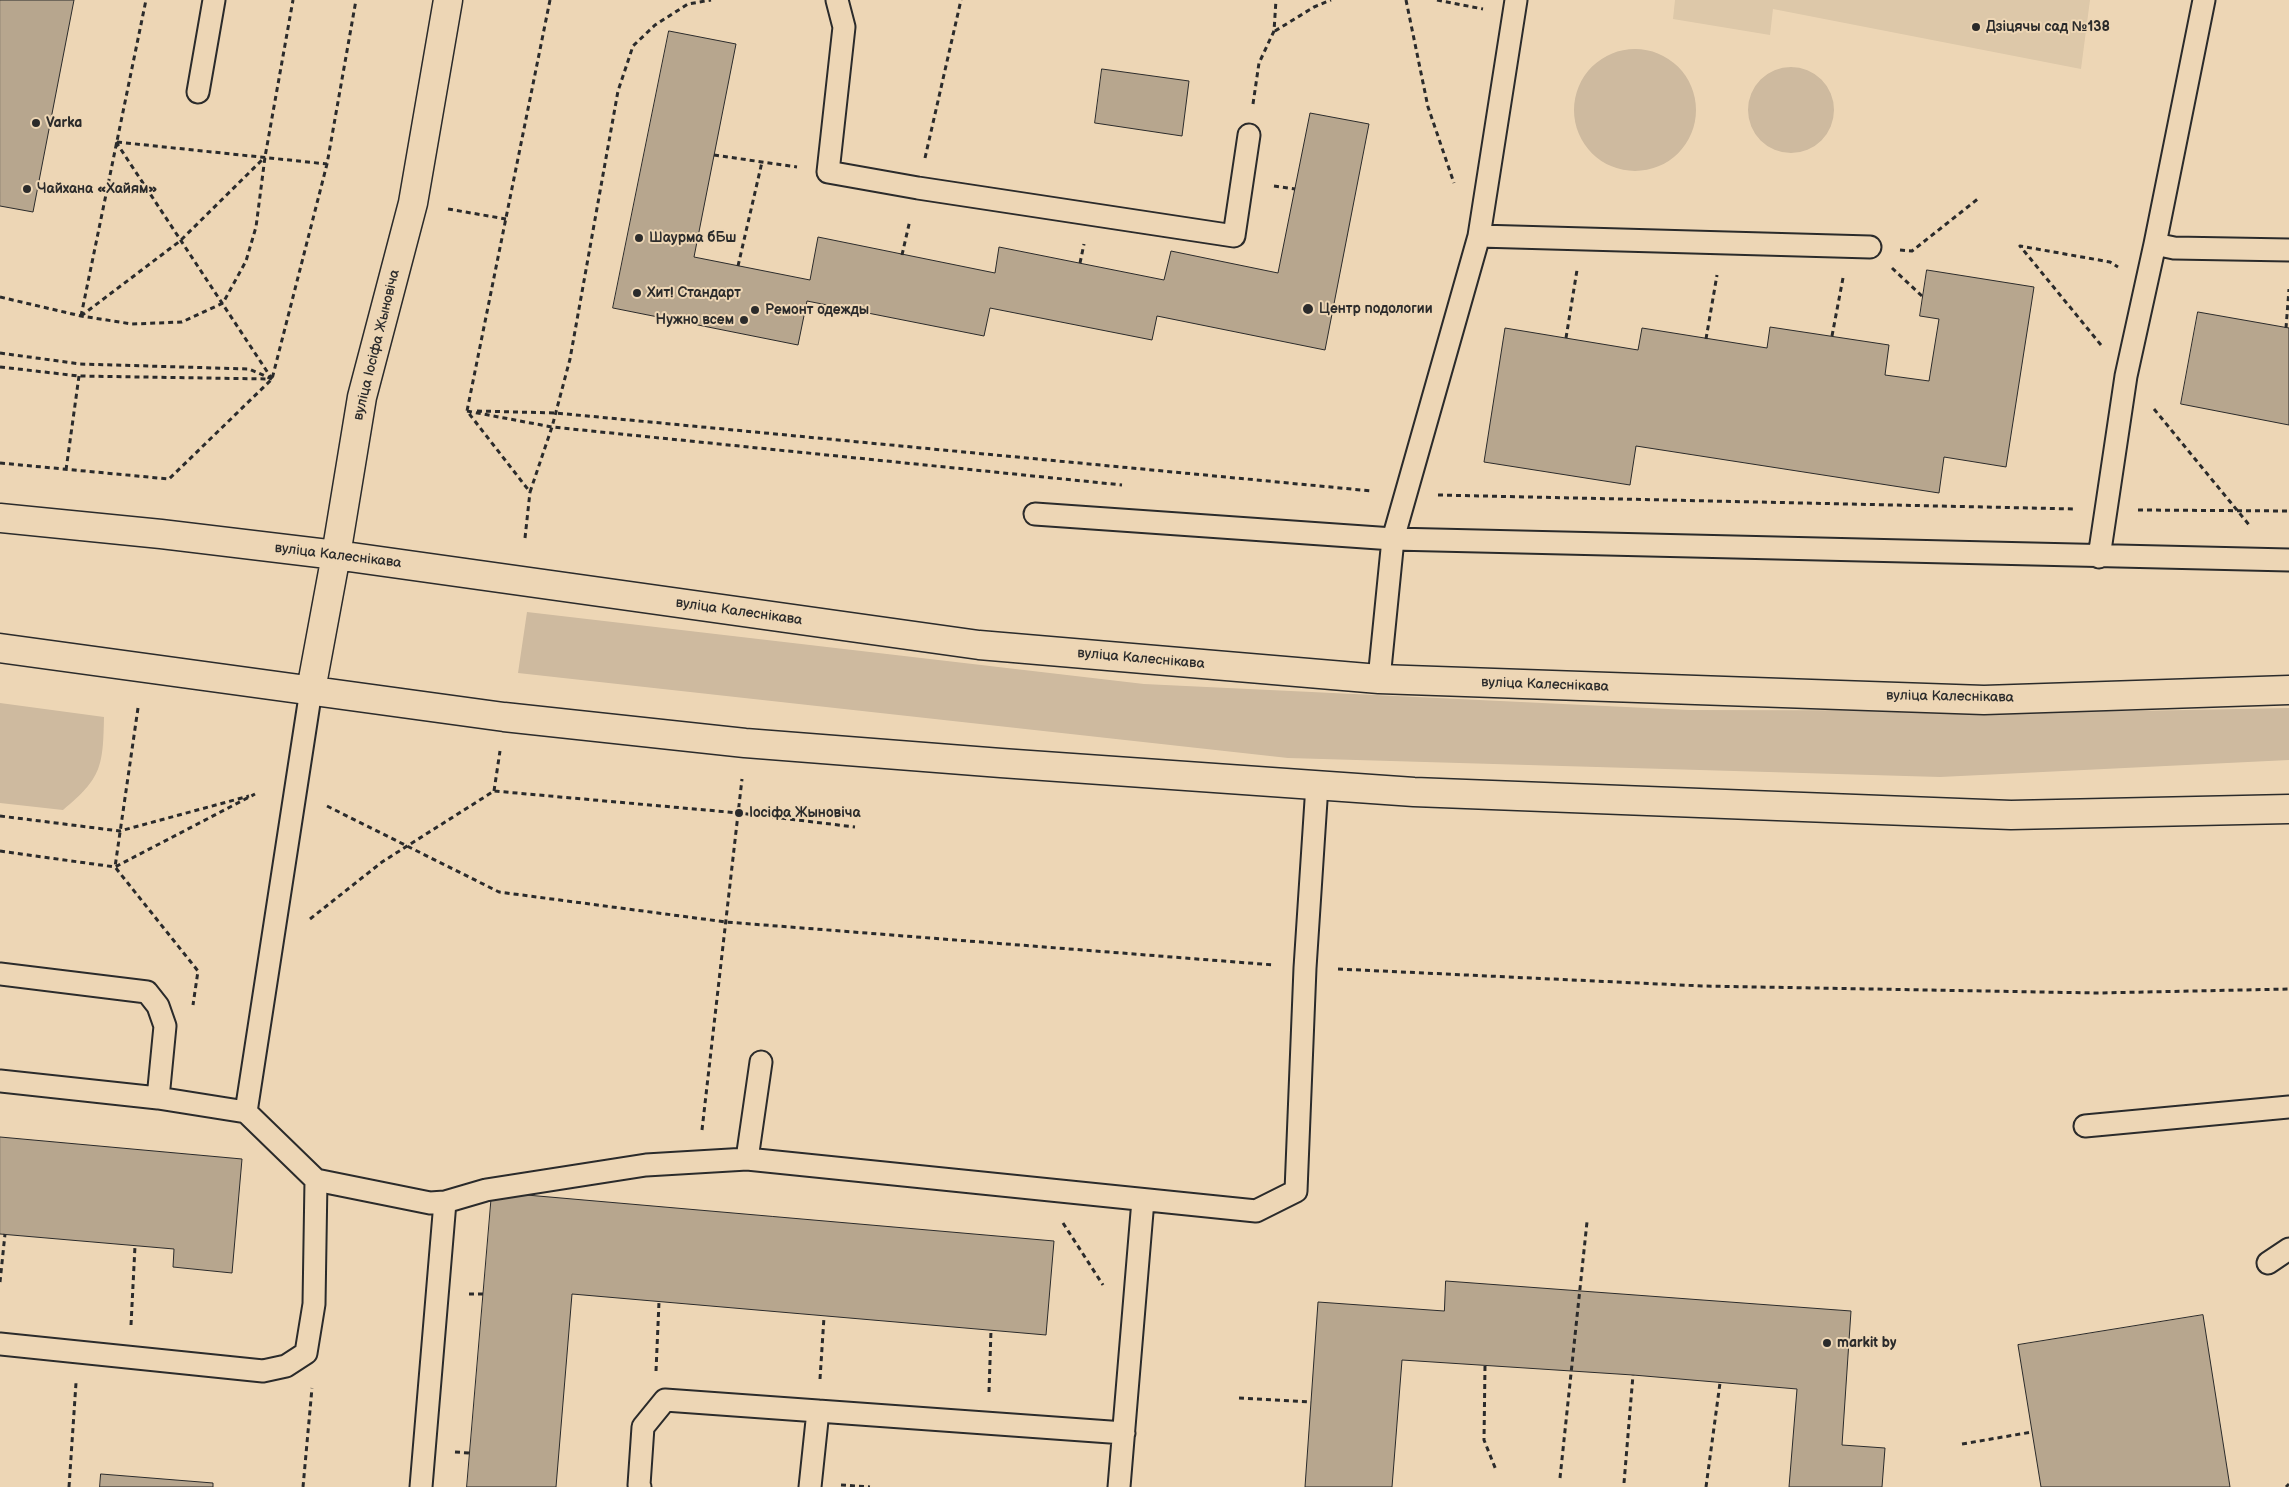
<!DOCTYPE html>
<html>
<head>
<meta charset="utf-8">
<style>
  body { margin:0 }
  canvas { display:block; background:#edd6b5 }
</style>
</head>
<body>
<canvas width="2289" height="1487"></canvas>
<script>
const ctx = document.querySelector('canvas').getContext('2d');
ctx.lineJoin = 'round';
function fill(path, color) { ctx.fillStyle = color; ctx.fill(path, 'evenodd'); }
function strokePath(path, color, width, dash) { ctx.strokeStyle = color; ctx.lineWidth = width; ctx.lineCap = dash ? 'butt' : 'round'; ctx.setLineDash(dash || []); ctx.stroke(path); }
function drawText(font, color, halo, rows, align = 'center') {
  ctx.font = font + ' "Balsamiq Sans",sans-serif'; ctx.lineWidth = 4; ctx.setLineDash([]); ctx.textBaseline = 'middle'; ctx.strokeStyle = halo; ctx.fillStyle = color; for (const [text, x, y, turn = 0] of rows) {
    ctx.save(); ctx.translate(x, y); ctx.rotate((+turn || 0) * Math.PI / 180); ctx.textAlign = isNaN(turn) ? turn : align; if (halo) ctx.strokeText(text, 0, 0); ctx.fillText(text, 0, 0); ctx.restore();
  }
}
fill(new Path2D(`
  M 1675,0 L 2090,0 L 2081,69 L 1773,9 L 1770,35 L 1673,19 Z`), '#ddc8a9');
fill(new Path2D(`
  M1574 110a61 61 0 1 1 122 0a61 61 0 1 1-122 0Z
  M1748 110a43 43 0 1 1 86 0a43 43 0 1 1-86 0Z
  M 527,612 L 1144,684 L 1689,710 L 2135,711 L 2289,708 L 2289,760 L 1940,777 L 1288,758 L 518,673 Z
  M 0,703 L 104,717 C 103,766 102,778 63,810 L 0,803 Z`), '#ceba9f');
const building = new Path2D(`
  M 0,0 L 74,0 L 33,212 L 0,206 Z
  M 669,31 L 736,44 L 694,257 L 810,280 L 818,237 L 995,273 L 999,247 L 1164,280 L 1171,251 L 1278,273 L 1310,113 L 1369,124 L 1325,350 L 1157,316 L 1152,340 L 990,308 L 984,336 L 807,301 L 798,345 L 613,308 Z
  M 1102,69 L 1189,81 L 1182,136 L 1095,123 Z
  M 1927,270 L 2034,287 L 2006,467 L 1944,457 L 1939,493 L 1636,446 L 1630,485 L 1484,462 L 1505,328 L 1638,350 L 1642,328 L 1767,348 L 1770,327 L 1889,345 L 1885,375 L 1929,381 L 1939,319 L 1920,316 Z
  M 2198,312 L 2289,328 L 2289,425 L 2181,404 Z
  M 0,1137 L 242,1159 L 232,1273 L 173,1267 L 174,1249 L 0,1234 Z
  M 492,1192 L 1054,1241 L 1046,1335 L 572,1294 L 556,1487 L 467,1487 Z
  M 1446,1281 L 1851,1311 L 1842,1445 L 1885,1448 L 1882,1487 L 1789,1487 L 1797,1389 L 1633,1375 L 1402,1360 L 1392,1487 L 1305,1487 L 1318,1302 L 1444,1311 Z
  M 2203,1315 L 2230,1487 L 2041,1487 L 2018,1345 Z
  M 101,1474 L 213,1483 L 213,1487 L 100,1487 Z`);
fill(building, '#b7a68e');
strokePath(building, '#2b2b2b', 1);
const service = new Path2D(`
  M 837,0 L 844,27 L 828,172 L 918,188 L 1234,236 L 1249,135
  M 198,92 L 214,0
  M 1479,236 L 1516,0
  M 2155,244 L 2174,248 L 2289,250
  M 1035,514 L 1393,539 L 2289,560
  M 2099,557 L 2126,376 L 2155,244 L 2204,0
  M 1379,679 L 1393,539 L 1479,236 L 1870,247
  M 0,974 L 147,992 L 158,1006 L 165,1026 L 158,1098
  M 0,1081 L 158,1098 L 246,1112
  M 2085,1126 L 2289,1107
  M 747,1159 L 1256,1211 L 1296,1191 L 1305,968 L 1317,785
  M 316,1180 L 430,1203 L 445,1202 L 486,1190 L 646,1165 L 747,1159 L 761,1062
  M 2268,1263 L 2289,1249
  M 0,1344 L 263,1371 L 286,1366 L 306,1353 L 314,1304 L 316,1180 L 246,1112 L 311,690
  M 421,1487 L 445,1202
  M 640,1487 L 639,1485 L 643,1427 L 665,1400 L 1124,1433
  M 810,1487 L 818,1411
  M 1119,1487 L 1143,1200`);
const secondary = new Path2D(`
  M 0,518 L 161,534 L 336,555 L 979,645 L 1379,679 L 1984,700 L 2289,690
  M 0,648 L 504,717 L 745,743 L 1001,763 L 1414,792 L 2011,815 L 2289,809
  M 311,690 L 336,555 L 362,397 L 413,203 L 448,0`);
strokePath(service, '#2b2b2b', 25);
strokePath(secondary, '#2b2b2b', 31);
strokePath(new Path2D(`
  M 550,0 L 467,411 L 530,492 L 552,427 L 570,359 L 618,91 L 633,46 L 655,25 L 688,4 L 711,0
  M 1406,0 L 1428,107 L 1454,183
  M 1437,0 L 1483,9
  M 1275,31 L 1314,7 L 1331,0
  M 1253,104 L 1259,63 L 1274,31 L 1276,0
  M 116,142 L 272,379
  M 117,142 L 327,164
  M 714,155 L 797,167
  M 925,158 L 961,0
  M 1274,186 L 1295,189
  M 448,209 L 506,219
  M 1900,250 L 1912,251 L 1979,198
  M 902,255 L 910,220
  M 1080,263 L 1084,244
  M 738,266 L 762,162
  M 1892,268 L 1923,297
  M 0,297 L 81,316 L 132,324 L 182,322 L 223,303 L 246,261 L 256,227 L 265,157 L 293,0
  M 81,316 L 146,0
  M 81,316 L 180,241 L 265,157
  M 2286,328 L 2289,289
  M 1832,336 L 1843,278
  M 1566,338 L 1577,270
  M 1706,339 L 1717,275
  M 2101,345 L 2020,246 L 2110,262 L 2118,267
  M 0,353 L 80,364 L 249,369 L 272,379
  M 0,367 L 79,376 L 269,379
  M 2154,409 L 2250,526
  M 467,411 L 552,427 L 1122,485
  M 477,411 L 556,413 L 1372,491
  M 0,463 L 169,479 L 272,379 L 327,164 L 356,0
  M 66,470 L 79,376
  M 1438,495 L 2075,509
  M 2138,510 L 2289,511
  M 525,538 L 530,492
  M 138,708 L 115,867 L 198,971 L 193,1005
  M 494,791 L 500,751
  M 327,806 L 499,892 L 726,922 L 1274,965
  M 0,816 L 120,831 L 249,796
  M 0,851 L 115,867 L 255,794
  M 310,919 L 382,862 L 494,791 L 739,813 L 855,827
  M 1338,969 L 1702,986 L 2097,993 L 2289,989
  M 702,1130 L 742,779
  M 1063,1223 L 1103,1285
  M 0,1282 L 5,1234
  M 469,1294 L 483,1294
  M 131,1325 L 135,1246
  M 1485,1366 L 1484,1440 L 1496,1470
  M 656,1371 L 659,1302
  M 820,1379 L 824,1317
  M 989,1392 L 991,1330
  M 1239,1398 L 1311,1402
  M 1962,1444 L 2032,1432
  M 455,1452 L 469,1453
  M 1560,1478 L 1587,1222
  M 1624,1483 L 1633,1375
  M 841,1485 L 870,1487
  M 69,1487 L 76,1383
  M 303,1487 L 312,1388
  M 1706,1487 L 1720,1383
  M 2286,1487 L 2289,1484`), '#2b2b2b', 3, [5, 4]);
strokePath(service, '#edd6b5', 21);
strokePath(secondary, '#edd6b5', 28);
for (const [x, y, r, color] of [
  [1976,27,5,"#2b2b2b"],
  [36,123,5,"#2b2b2b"],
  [27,189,5,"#2b2b2b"],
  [639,238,5,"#2b2b2b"],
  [637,293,5,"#2b2b2b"],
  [1308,309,6,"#2b2b2b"],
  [755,310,5,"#2b2b2b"],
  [744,320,5,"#2b2b2b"],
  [739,813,5,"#2b2b2b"],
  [1827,1343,5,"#2b2b2b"]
]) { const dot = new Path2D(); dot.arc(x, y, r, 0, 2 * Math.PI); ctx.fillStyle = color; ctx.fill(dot); strokePath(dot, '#edd6b5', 2); }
drawText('bold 14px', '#2b2b2b', '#edd6b5', [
  ["Дзіцячы сад №138",1986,27],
  ["Varka",46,123],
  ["Чайхана «Хайям»",37,189],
  ["Шаурма бБш",649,238],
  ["Хит! Стандарт",647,293],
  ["Центр подологии",1319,309],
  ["Ремонт одежды",765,310],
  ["Нужно всем",734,320,"right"],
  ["Іосіфа Жыновіча",749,813],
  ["markit by",1837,1343]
], 'left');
drawText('14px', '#2b2b2b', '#edd6b5', [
  ["вуліца Іосіфа Жыновіча",377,345,-76],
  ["вуліца Калеснікава",338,556,7],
  ["вуліца Калеснікава",739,612,8],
  ["вуліца Калеснікава",1141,659,5],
  ["вуліца Калеснікава",1545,685,2],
  ["вуліца Калеснікава",1950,697,1]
]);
</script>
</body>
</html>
